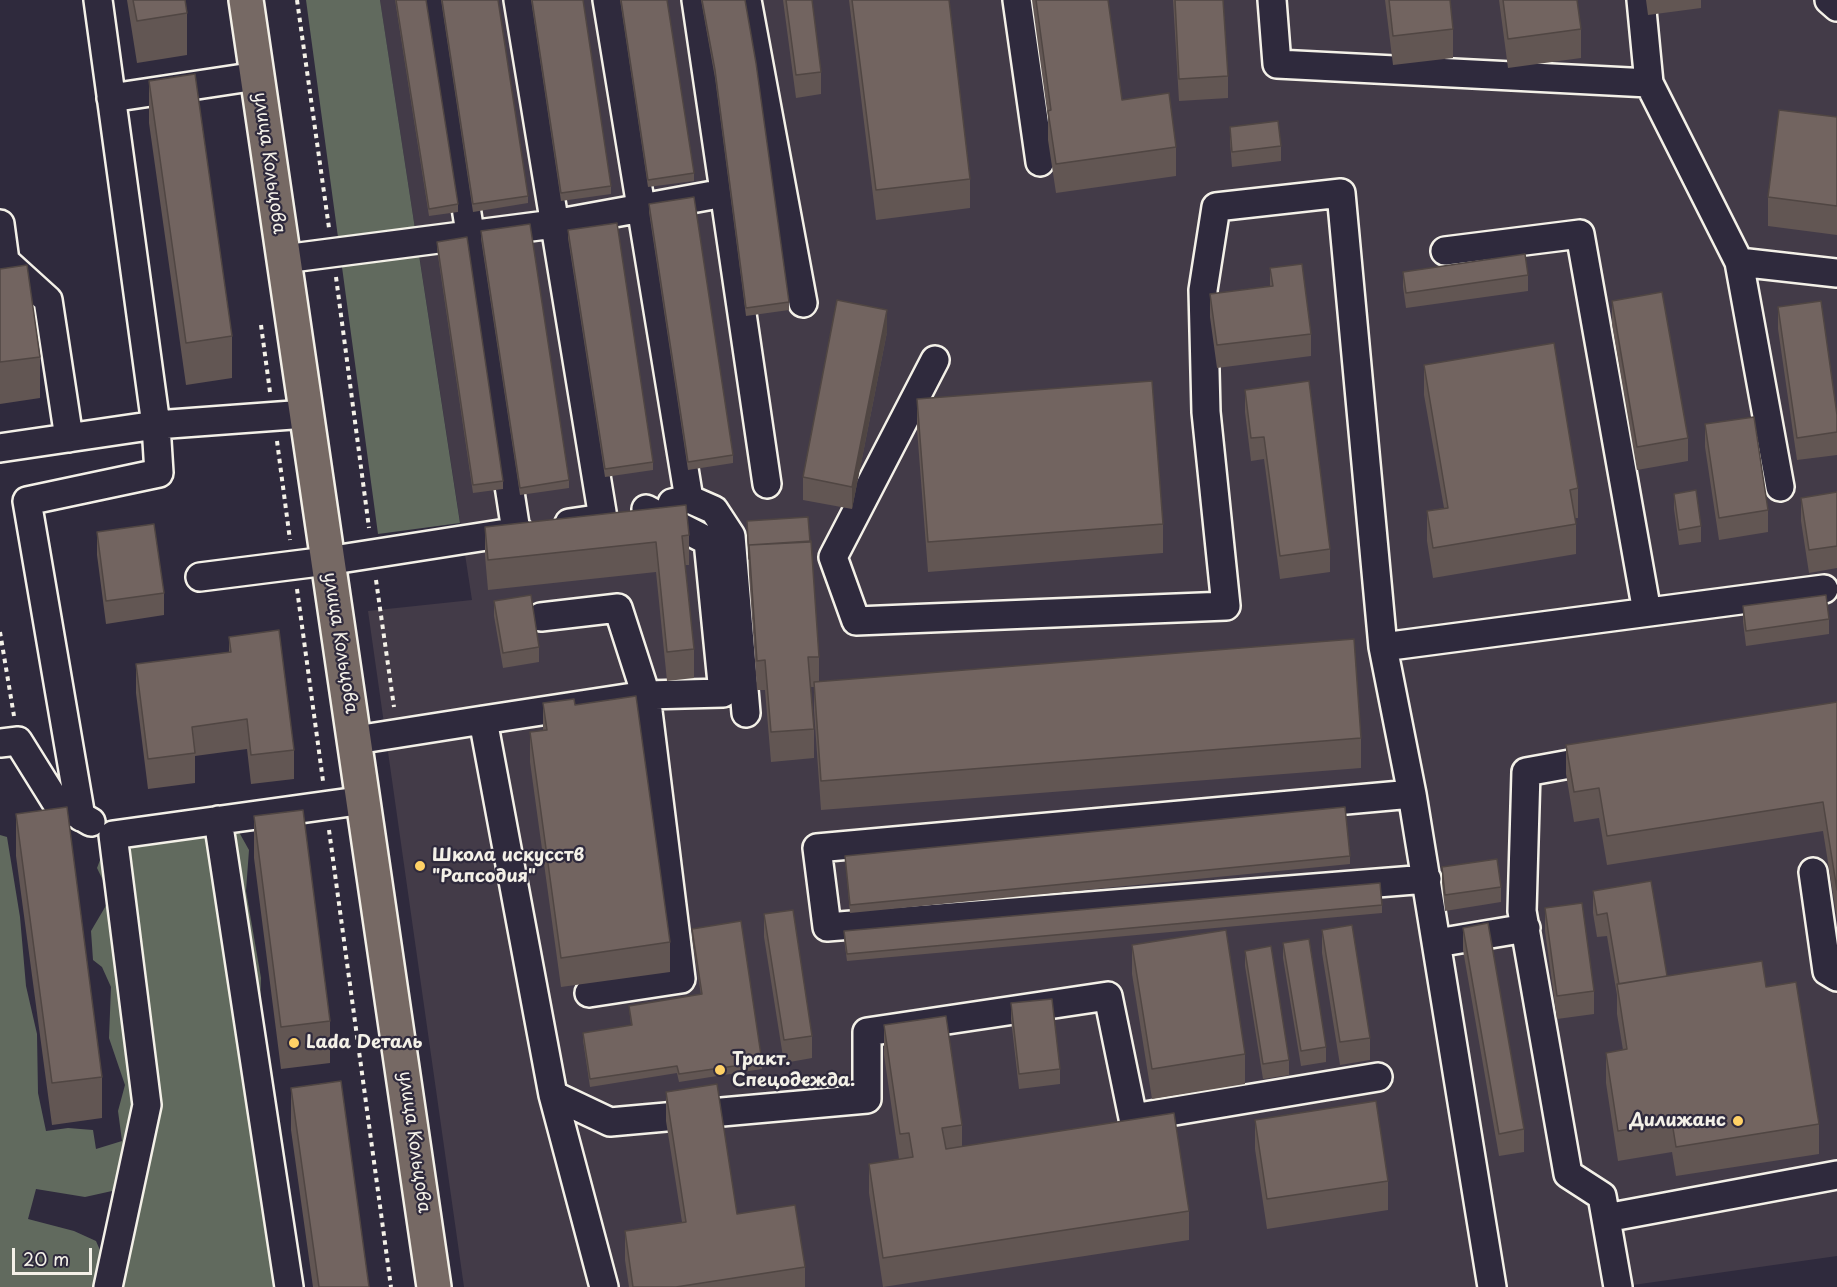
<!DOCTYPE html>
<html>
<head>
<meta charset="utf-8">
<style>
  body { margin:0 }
  #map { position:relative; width:1837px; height:1287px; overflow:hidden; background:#2f2a3d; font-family:"Playpen Sans",sans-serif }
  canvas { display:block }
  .scale { position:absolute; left:12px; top:1248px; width:80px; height:27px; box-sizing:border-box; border:3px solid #f4f1e8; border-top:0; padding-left:8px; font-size:18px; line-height:21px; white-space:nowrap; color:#f4f1e8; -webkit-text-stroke:4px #2f2a3d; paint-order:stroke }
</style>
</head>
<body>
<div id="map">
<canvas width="1837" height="1287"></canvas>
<div class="scale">20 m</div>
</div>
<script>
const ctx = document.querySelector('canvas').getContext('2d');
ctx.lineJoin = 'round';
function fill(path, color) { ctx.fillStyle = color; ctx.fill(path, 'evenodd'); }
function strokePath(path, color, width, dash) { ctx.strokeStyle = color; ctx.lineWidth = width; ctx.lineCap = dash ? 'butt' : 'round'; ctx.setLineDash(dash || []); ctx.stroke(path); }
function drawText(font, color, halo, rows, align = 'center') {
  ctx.font = font + ' "Playpen Sans",sans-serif'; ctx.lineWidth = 4.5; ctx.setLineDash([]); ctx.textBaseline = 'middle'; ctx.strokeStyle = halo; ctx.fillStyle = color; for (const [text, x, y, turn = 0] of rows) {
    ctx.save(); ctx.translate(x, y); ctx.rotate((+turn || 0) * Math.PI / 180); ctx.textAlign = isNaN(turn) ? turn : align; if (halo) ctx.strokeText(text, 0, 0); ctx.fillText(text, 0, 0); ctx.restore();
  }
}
fill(new Path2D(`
  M 380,0 L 1837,0 L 1837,1256 L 1619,1287 L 464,1287 L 368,611 L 472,600 Z`), '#433b48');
fill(new Path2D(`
  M 306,0 L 380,0 L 460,523 L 378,534 Z
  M 235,825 L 249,850 L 246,891 L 261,978 L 258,1063 L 296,1244 L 302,1287 L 117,1287 L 120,1221 L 112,1191 L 85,1197 L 36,1189 L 28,1219 L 74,1231 L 96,1241 L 116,1287 L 0,1287 L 0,835 L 7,837 L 20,917 L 26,986 L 37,1034 L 38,1093 L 46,1131 L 68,1128 L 93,1130 L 96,1149 L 122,1141 L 118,1111 L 125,1085 L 109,1038 L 111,987 L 102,967 L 93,960 L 91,931 L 111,897 L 97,868 L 111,831 Z`), '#616a5e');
const minor = new Path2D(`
  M 98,0 L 156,425 L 306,414
  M 434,0 L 516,531
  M 518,0 L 603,518 L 569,523
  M 607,0 L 689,499
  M 696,0 L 767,484
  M 747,0 L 803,303
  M 1017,0 L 1040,162
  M 1272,0 L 1277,64 L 1649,83 L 1641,0
  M 1829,0 L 1837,7
  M 1649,83 L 1739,262 L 1780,487
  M 111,98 L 257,76
  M 0,224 L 5,261 L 48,300 L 69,438
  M 1445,251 L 1580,234 L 1647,612
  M 284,259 L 554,224 L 724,193
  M 1739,262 L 1837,273
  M 935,360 L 833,557 L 856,621 L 1226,606 L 1206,412 L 1203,290 L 1216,207 L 1341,193 L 1383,647 L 1824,589
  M 0,448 L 156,425 L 159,473 L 27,501 L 81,817
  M 672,503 L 689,499 L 714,510 L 731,536 L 746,713
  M 200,577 L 327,561 L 519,531
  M 541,617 L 618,608 L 646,695 L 681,979 L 589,993
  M 1383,647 L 1412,794 L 1492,1287
  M 356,740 L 483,720
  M 0,743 L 18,741 L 56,802 L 91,822
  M 1603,758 L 1526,772 L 1522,911 L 1568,1174 L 1602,1196 L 1618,1287
  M 1412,794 L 817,848 L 827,927 L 1427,879
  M 218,820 L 289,1287
  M 1813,872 L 1827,971 L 1837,977
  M 1437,943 L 1526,928
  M 553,1095 L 483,720 L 646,695 L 723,693 L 708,541 L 646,509
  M 1606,1218 L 1837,1175
  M 108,1287 L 147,1105 L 113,835 L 365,800
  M 604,1287 L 553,1095 L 610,1122 L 867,1099 L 867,1032 L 1108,996 L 1133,1118 L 1378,1077`);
const major = new Path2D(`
  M 246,0 L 434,1287`);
strokePath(minor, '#f4f1e8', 32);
strokePath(major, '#f4f1e8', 38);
strokePath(new Path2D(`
  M 297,0 L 329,228
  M 336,277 L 369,528
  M 261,325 L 270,392
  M 277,441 L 290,540
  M 376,580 L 394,707
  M 297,589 L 323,781
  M 0,632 L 14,716
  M 329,830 L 391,1287`), '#f4f1e8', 4, [4.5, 4.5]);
strokePath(minor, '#2f2a3d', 27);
strokePath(major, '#766964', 33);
fill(new Path2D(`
  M 127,0 L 185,0 L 187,13 L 187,55 L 137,63 Z
  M 395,0 L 426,0 L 458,204 L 458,212 L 429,216 Z
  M 441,0 L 498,0 L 528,196 L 528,203 L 473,212 Z
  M 531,0 L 583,0 L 611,186 L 611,194 L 561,201 Z
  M 620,0 L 667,0 L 694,173 L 694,181 L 648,187 Z
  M 701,0 L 745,0 L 789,302 L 789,310 L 746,316 L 715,78 Z
  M 783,0 L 812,0 L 821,72 L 821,94 L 796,98 Z
  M 849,0 L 949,0 L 970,179 L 970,208 L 876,220 Z
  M 1032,0 L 1108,0 L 1122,100 L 1176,147 L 1176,176 L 1056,193 L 1048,140 L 1048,118 Z
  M 1173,0 L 1223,0 L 1228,76 L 1228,98 L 1179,101 Z
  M 1385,0 L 1450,0 L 1453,29 L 1453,58 L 1393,65 Z
  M 1499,0 L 1577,0 L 1581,29 L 1581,58 L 1508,68 Z
  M 1646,0 L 1701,0 L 1701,8 L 1648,15 Z
  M 149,81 L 232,336 L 232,378 L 186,385 L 149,123 Z
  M 1837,117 L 1837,235 L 1768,226 L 1768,197 Z
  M 1230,127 L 1281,146 L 1281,161 L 1232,167 L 1230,142 Z
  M 649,204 L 733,455 L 733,463 L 688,470 L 649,212 Z
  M 568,230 L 653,462 L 653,470 L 605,477 L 568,238 Z
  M 481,231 L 569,480 L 569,488 L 520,495 L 481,239 Z
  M 437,242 L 503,481 L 503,489 L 473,493 L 437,249 Z
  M 1270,268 L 1311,334 L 1311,356 L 1217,368 L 1210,317 L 1210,294 L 1270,286 Z
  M 0,269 L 40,357 L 40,398 L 0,404 Z
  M 1403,272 L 1528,275 L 1528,291 L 1406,308 L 1403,287 Z
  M 1612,301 L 1688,438 L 1688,461 L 1637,470 L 1612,324 Z
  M 1778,307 L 1837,415 L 1837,455 L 1797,460 L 1778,329 Z
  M 887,332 L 852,509 L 803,500 L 803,477 Z
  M 1424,365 L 1578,488 L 1578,518 L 1575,518 L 1576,524 L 1576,554 L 1433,578 L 1427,541 L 1427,511 L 1444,508 L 1424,395 Z
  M 1245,390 L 1330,549 L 1330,572 L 1280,579 L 1264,459 L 1251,461 L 1245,412 Z
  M 917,399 L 1163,524 L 1163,553 L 928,572 L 917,429 Z
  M 1705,424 L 1768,510 L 1768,532 L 1719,540 L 1705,447 Z
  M 1837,492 L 1837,568 L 1809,573 L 1801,521 L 1801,498 Z
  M 1674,494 L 1701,526 L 1701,542 L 1679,545 L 1674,509 Z
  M 747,521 L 819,657 L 819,681 L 1361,738 L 1361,768 L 821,810 L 814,711 L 814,687 L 810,687 L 814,729 L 814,758 L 771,762 L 765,690 L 757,690 L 749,575 Z
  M 485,527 L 689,535 L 689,565 L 685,565 L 694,649 L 694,678 L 667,681 L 656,572 L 488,590 L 485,556 Z
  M 97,532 L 164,593 L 164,615 L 106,624 L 97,555 Z
  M 494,601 L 539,647 L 539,662 L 503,668 L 494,616 Z
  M 1743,606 L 1829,619 L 1829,634 L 1746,646 L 1743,622 Z
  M 229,637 L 294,750 L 294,779 L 251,784 L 247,749 L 195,756 L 195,783 L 148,789 L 136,693 L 136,664 L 229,652 Z
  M 1837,702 L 1837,919 L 1823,831 L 1607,865 L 1599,818 L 1574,822 L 1566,774 L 1566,745 Z
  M 543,703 L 575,705 L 670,942 L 670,972 L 561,987 L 530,762 L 530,732 L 543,731 Z
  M 16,814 L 102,1077 L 102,1118 L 52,1125 L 16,856 Z
  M 254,816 L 330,1021 L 330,1063 L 281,1069 L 254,858 Z
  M 845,856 L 1350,856 L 1350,864 L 850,913 Z
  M 1442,867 L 1501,887 L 1501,902 L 1445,911 L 1442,883 Z
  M 1593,891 L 1667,976 L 1766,987 L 1819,1124 L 1819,1154 L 1676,1176 L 1672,1152 L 1618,1161 L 1606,1083 L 1606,1053 L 1623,1050 L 1617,1014 L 1617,995 L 1607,936 L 1597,937 L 1593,913 Z
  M 1382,905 L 1382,913 L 847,961 L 844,939 L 844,931 Z
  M 1545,908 L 1594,991 L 1594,1014 L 1557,1019 L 1545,931 Z
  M 764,914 L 812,1036 L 812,1058 L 784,1063 L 764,937 Z
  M 1463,928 L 1524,1129 L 1524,1152 L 1499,1156 L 1463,950 Z
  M 692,929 L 762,1062 L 762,1069 L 679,1082 L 677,1073 L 590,1087 L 583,1040 L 583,1033 L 631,1025 L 629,1006 L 701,995 L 692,937 Z
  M 1322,930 L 1370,1038 L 1370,1060 L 1340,1065 L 1322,953 Z
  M 1283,943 L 1326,1047 L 1326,1062 L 1301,1066 L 1283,958 Z
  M 1132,945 L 1245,1054 L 1245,1084 L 1152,1099 L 1132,974 Z
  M 1245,951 L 1289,1060 L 1289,1075 L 1263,1079 L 1245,966 Z
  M 1011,1003 L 1060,1069 L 1060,1084 L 1019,1089 L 1011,1019 Z
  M 884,1025 L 962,1125 L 962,1146 L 1189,1211 L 1189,1240 L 883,1287 L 869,1193 L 869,1164 L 899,1159 L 884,1055 Z
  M 291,1088 L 369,1287 L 313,1287 L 291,1130 Z
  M 666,1092 L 737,1214 L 805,1267 L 805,1287 L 629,1287 L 625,1260 L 625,1231 L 682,1222 L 666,1121 Z
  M 1255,1120 L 1388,1181 L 1388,1210 L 1267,1229 L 1255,1149 Z`), '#625653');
fill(new Path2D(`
  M 887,310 L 887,332 L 852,509 L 852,487 Z`), '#504643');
const building = new Path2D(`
  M 133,0 L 185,0 L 187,13 L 137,21 Z
  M 396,0 L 426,0 L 458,204 L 429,209 Z
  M 442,0 L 498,0 L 528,196 L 473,204 Z
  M 532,0 L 583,0 L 611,186 L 561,193 Z
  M 621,0 L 667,0 L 694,173 L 648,180 Z
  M 702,0 L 745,0 L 756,63 L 789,302 L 746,308 L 715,70 Z
  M 786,0 L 812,0 L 821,72 L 796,75 Z
  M 852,0 L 949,0 L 970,179 L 876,190 Z
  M 1036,0 L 1108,0 L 1122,100 L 1169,93 L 1176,147 L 1056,164 L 1048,111 L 1051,110 Z
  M 1175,0 L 1223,0 L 1228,76 L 1179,79 Z
  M 1389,0 L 1450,0 L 1453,29 L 1393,36 Z
  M 1503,0 L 1577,0 L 1581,29 L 1508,39 Z
  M 195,74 L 232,336 L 186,343 L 149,81 Z
  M 1779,110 L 1837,117 L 1837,206 L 1768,197 Z
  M 1278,121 L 1281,146 L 1232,152 L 1230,127 Z
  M 694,197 L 733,455 L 688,462 L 649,204 Z
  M 617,223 L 653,462 L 605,469 L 568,230 Z
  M 530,224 L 569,480 L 520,488 L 481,231 Z
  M 467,237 L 503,481 L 473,485 L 437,242 Z
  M 1525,254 L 1528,275 L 1406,293 L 1403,272 Z
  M 1302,264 L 1311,334 L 1217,345 L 1210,294 L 1273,286 L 1270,268 Z
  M 27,265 L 40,357 L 0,362 L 0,269 Z
  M 1662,292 L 1688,438 L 1637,447 L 1612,301 Z
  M 837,300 L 887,310 L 852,487 L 803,477 Z
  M 1821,301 L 1837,415 L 1837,432 L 1797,438 L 1778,307 Z
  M 1554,343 L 1578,488 L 1570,490 L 1576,524 L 1433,548 L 1427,511 L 1448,508 L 1424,365 Z
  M 1152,381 L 1163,524 L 928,542 L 917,399 Z
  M 1309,381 L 1330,549 L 1280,556 L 1264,437 L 1251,438 L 1245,390 Z
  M 1754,417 L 1768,510 L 1719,518 L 1705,424 Z
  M 1696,490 L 1701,526 L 1679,530 L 1674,494 Z
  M 1837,492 L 1837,546 L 1809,550 L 1801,498 Z
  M 686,505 L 689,535 L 682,536 L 694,649 L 667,652 L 656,542 L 488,560 L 485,527 Z
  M 808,517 L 810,542 L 749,545 L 749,559 L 747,521 Z
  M 154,524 L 164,593 L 106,601 L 97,532 Z
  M 811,541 L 819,657 L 808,657 L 814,729 L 771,732 L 765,660 L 757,661 L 749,545 Z
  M 531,595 L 539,647 L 503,653 L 494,601 Z
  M 1826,595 L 1829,619 L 1746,631 L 1743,606 Z
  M 279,630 L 294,750 L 251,755 L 247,719 L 192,727 L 195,753 L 148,759 L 136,664 L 231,652 L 229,637 Z
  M 1354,639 L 1361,738 L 821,781 L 814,682 Z
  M 636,696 L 670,942 L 561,958 L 530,732 L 547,730 L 543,703 L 574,699 L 575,705 Z
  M 1837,702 L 1837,890 L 1823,802 L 1607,836 L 1599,788 L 1574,792 L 1566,745 Z
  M 67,807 L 102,1077 L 52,1083 L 16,814 Z
  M 1345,807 L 1350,856 L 850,905 L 845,856 Z
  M 303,810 L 330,1021 L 281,1027 L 254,816 Z
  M 1497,859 L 1501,887 L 1445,895 L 1442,867 Z
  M 1651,881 L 1667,976 L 1619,984 L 1607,913 L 1597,915 L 1593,891 Z
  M 1380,883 L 1382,905 L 847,954 L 844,931 Z
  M 1582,903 L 1594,991 L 1557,996 L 1545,908 Z
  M 793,910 L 812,1036 L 784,1040 L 764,914 Z
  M 741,921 L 762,1062 L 679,1074 L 677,1066 L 590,1079 L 583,1033 L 632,1025 L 629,1006 L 702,994 L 692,929 Z
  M 1488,923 L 1524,1129 L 1499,1134 L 1463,928 Z
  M 1352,925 L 1370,1038 L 1340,1042 L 1322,930 Z
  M 1226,930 L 1245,1054 L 1152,1069 L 1132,945 Z
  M 1309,939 L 1326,1047 L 1301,1051 L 1283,943 Z
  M 1271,946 L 1289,1060 L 1263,1064 L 1245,951 Z
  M 1762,961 L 1766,987 L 1796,982 L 1819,1124 L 1676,1147 L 1672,1122 L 1618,1131 L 1606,1053 L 1627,1049 L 1617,984 Z
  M 1052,999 L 1060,1069 L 1019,1074 L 1011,1003 Z
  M 946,1016 L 962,1125 L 942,1128 L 946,1149 L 1174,1113 L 1189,1211 L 883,1258 L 869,1164 L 913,1157 L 909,1133 L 900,1134 L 884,1025 Z
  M 341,1081 L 369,1287 L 319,1287 L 291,1088 Z
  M 717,1084 L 737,1214 L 795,1205 L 805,1267 L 676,1287 L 633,1287 L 625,1231 L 686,1222 L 666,1092 Z
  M 1376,1101 L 1388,1181 L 1267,1199 L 1255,1120 Z`);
fill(building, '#726460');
strokePath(building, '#504643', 1.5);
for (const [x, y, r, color] of [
  [420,866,6,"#ffd166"],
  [294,1043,6,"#ffd166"],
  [720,1070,6,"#ffd166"],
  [1738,1121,6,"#ffd166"]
]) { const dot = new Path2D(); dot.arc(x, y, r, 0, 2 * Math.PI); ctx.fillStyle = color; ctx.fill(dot); strokePath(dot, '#2f2a3d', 2); }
drawText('18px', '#f4f1e8', '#2f2a3d', [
  ["улица Кольцова",269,163,82],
  ["улица Кольцова",340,643,81],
  ["улица Кольцова",414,1142,82]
]);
drawText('bold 18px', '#f4f1e8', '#2f2a3d', [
  ["Школа искусств",432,856],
  ["\"Рапсодия\"",432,877],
  ["Lada Dеталь",306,1043],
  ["Тракт.",732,1060],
  ["Спецодежда.",732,1081],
  ["Дилижанс",1726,1121,"right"]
], 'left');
</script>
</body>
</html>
